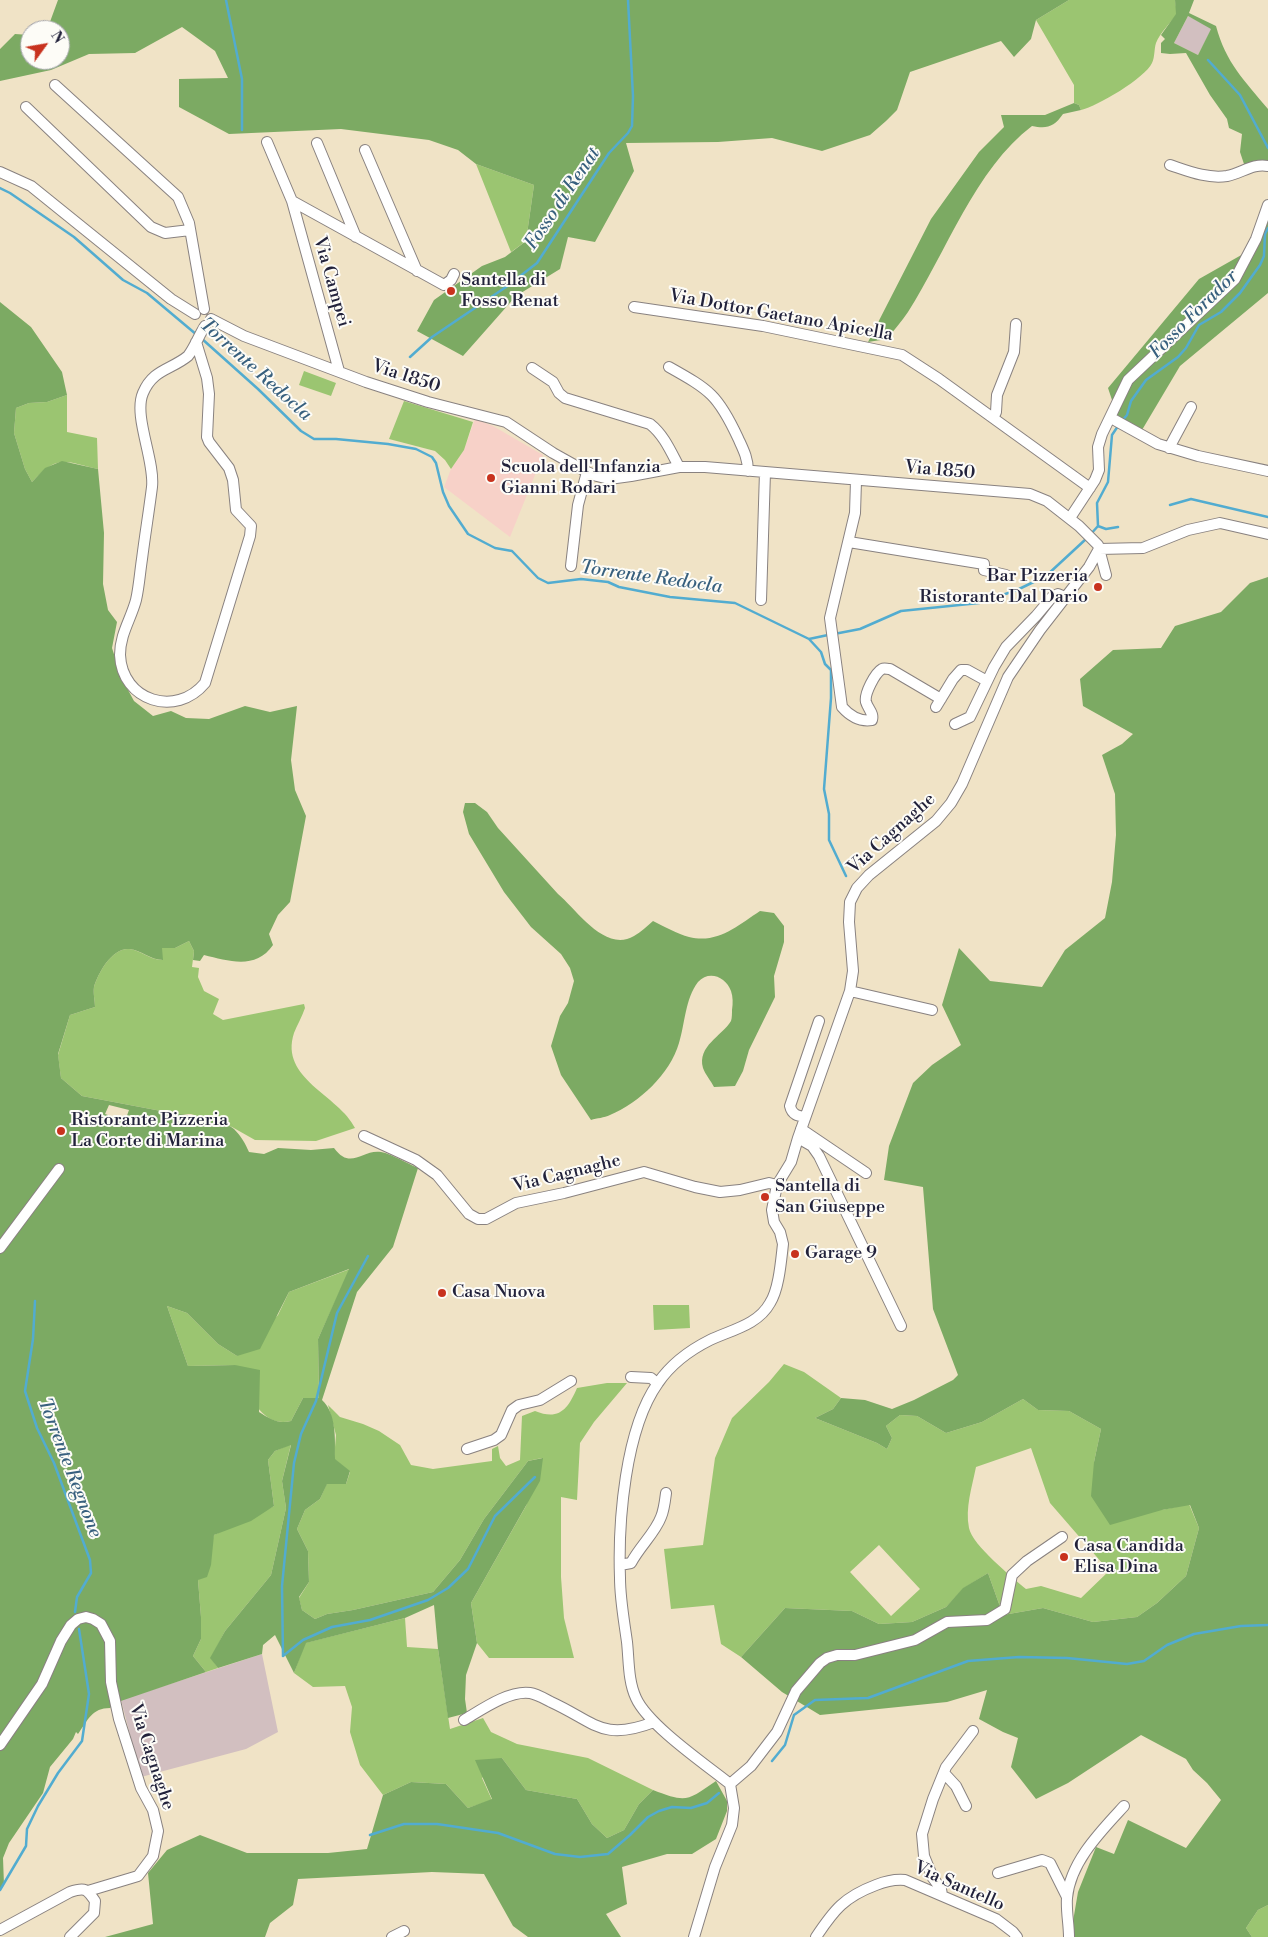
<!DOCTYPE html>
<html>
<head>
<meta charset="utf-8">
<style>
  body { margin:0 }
  #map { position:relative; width:1268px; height:1937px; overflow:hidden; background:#f0e3c6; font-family:"Libre Bodoni",serif }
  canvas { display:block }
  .north { position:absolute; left:20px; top:20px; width:50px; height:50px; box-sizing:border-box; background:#fdfcf7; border:1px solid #a5a5ac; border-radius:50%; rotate:58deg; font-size:14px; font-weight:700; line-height:20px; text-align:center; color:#22223b }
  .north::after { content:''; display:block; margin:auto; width:18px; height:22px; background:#c8321e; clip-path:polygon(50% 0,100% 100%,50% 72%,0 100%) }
</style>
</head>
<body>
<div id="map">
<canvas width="1268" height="1937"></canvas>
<div class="north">N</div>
</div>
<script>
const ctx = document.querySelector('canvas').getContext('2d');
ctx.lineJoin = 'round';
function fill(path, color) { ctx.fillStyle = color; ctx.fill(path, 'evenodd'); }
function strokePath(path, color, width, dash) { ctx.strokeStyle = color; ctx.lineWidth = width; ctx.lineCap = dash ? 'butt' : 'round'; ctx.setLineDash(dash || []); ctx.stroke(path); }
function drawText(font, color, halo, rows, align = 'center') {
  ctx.font = font + ' "Libre Bodoni",serif'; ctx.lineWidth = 4; ctx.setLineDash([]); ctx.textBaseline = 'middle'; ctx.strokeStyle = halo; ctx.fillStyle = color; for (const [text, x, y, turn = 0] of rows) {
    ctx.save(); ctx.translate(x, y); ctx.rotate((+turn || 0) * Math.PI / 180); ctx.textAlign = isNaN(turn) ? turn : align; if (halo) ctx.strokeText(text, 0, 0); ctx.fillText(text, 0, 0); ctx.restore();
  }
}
fill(new Path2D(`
  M 475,419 L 493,426 L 543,455 L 510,537 L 444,487 L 451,469 L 464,450 Z`), '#f7d1c8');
fill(new Path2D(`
  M 1188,16 L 1212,28 L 1198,55 L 1174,43 Z
  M 262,1654 L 278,1732 L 246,1749 L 141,1777 L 121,1700 Z`), '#d2bfc0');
fill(new Path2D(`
  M 1069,0 L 1175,0 L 1177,14 C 1170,23 1160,33 1156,43 C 1154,49 1155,57 1152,63 C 1145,78 1098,106 1081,110 L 1079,105 L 1074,103 L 1074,85 L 1036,20 Z
  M 476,164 L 534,185 L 526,241 L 511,252 Z
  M 304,371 L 336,383 L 331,396 L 299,385 Z
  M 67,395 L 67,432 L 97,438 L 98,469 C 64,461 58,454 32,482 L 25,469 L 14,433 L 16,408 L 29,403 L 47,402 Z
  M 404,401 L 473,422 L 464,450 L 451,469 L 445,460 L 435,451 L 389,439 Z
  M 189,941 L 194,951 L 192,967 L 199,968 L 198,977 L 204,991 L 219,999 L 213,1014 L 223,1020 L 304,1004 L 305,1008 C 302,1017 297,1025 294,1033 C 279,1079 339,1095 355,1128 L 316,1141 L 255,1140 L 232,1127 L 191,1114 L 177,1114 L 82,1096 L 61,1078 L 58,1055 L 70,1015 L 95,1007 C 95,1001 93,993 94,987 C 98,973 112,948 129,949 C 141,950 150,960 162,960 L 162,948 L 175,948 Z
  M 350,1269 L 318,1339 L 319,1398 L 303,1398 L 291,1421 C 259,1429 247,1388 235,1365 L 188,1366 L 167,1306 L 187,1313 L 218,1344 L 237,1356 L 278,1315 L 289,1292 Z
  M 653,1305 L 689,1305 L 690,1328 L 654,1330 Z
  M 784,1364 L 804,1372 L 841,1398 L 833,1409 L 815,1418 L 877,1443 L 887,1449 L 892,1438 L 886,1426 L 900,1415 L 917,1416 L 946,1433 L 982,1422 L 1023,1399 L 1038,1410 L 1069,1411 L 1101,1429 L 1094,1462 L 1162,1510 L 1189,1504 L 1199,1528 L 1186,1576 L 1157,1603 L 1137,1617 L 1093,1622 L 1043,1608 L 1003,1615 L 988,1573 L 964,1588 L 946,1607 L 912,1622 L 879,1624 L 852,1611 L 785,1608 L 741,1657 L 721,1644 L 714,1605 L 671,1609 L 664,1549 L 703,1545 L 715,1458 L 732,1418 L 769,1382 ZM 1031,1448 L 1050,1503 L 1109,1571 L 1081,1598 L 1041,1586 L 1026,1589 C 1013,1578 972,1545 969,1528 C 965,1508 972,1487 976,1467 ZM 879,1545 L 920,1589 L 891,1616 L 850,1572 Z
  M 607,1383 L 627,1383 L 594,1422 L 580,1443 L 577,1500 L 561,1497 L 561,1577 L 564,1618 L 574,1658 L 489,1658 L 477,1643 L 471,1603 L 526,1506 L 542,1458 L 528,1461 L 484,1519 L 460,1560 L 433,1592 L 353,1610 L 327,1614 L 315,1619 L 302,1610 L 299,1598 L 309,1582 L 308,1551 L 297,1529 L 305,1510 L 320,1499 L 327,1483 L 346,1484 L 350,1472 L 334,1459 L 336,1435 L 328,1405 L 340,1417 L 363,1424 L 379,1431 L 400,1445 L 411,1465 L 433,1469 L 492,1461 L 492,1449 L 498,1446 L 500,1458 L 506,1466 L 520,1460 L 522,1416 L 535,1411 C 559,1421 568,1409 577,1388 Z
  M 291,1444 L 282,1481 L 286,1508 L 271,1575 L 225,1631 L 211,1658 L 218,1668 L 206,1672 L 193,1656 L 201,1639 L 201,1617 L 198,1580 L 214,1535 L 274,1506 L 268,1460 L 275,1451 Z
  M 405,1618 L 407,1647 L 438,1649 L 450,1729 L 483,1718 L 491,1732 L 517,1744 L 588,1758 L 653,1790 L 639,1804 L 624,1830 L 607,1838 L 592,1824 L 577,1799 L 526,1790 L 502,1758 L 482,1778 L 492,1800 L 468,1808 L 446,1784 L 411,1782 L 383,1795 L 360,1765 L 350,1732 L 352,1707 L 345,1686 L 313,1687 L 294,1673 L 305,1643 Z
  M 1268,1905 L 1268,1937 L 1252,1937 L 1246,1928 L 1258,1910 Z`), '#9bc571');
fill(new Path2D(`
  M 58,0 L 1069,0 L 1036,20 L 1031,39 L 1014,57 L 1001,41 L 910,72 L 897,110 L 886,121 L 870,135 L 822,151 L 772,138 L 718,142 L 626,143 L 634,171 L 595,242 L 568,237 L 560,269 L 516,296 L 463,356 L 417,331 L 434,300 L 482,266 L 505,257 L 526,241 L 534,185 L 476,164 L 458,150 L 429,140 L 341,129 L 229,134 L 179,107 L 179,79 L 228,78 L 215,51 L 182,27 L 135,53 L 89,54 L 51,70 L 0,81 L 0,49 L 15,34 L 30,35 L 30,60 L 60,60 L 60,30 L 47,30 Z
  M 1175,0 L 1194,0 L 1189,13 L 1216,26 C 1226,63 1244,80 1268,109 L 1268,162 L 1245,167 L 1240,152 L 1242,134 L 1229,128 L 1227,119 L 1210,95 L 1186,53 L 1170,54 L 1161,53 L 1161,43 L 1165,39 L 1161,35 L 1176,14 ZM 1188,16 L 1211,29 L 1198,55 L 1174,43 Z
  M 1074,103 L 1079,105 L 1081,110 L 1063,114 C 1054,127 1047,129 1032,126 C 975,169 946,253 908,312 C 902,321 894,330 887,339 L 868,342 L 931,219 L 979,152 L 1004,127 L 1001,115 L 1045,115 Z
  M 1268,219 L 1268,293 L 1180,366 L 1142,430 L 1117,415 L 1108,388 L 1199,279 L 1259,245 Z
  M 0,302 L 31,327 L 62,372 L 67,395 L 47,402 L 29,403 L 16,408 L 14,433 L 25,469 L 32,482 L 45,468 L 62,461 L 98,469 L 104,533 L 103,584 L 108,610 L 117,622 L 112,648 L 122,679 L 134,701 L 153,716 L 171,711 L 186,718 L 209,719 L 245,706 L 270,712 L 297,706 L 291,760 L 295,790 L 306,816 L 290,902 L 278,915 L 269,934 L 273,945 C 256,970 229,961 204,955 L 200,961 L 193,960 L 194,951 L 189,941 L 175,948 L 162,948 L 163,960 C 150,960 142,950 129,949 C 112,948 98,973 94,987 C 93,993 95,1001 95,1007 L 70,1015 L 58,1054 L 61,1078 L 82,1096 L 177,1114 C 190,1114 225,1121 234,1129 C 241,1136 245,1143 249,1152 L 264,1154 L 278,1148 L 311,1150 L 334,1148 C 351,1171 362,1149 381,1152 C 392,1154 408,1164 418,1168 L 393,1247 L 357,1292 L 322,1400 C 337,1414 335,1440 335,1459 L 350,1471 L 346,1484 L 327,1484 L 320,1499 L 305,1510 L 297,1529 L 308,1551 L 309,1582 L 299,1597 L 302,1610 L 315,1619 L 327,1614 L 353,1610 L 433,1592 L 460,1560 L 484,1519 L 528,1461 L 543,1458 L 540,1481 L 471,1603 L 477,1643 L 466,1675 L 465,1699 L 467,1713 L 448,1718 L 438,1649 L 434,1605 L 405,1618 L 306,1643 L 294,1673 L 275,1635 L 263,1645 L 262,1654 L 218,1668 L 210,1658 L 225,1631 L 271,1575 L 286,1508 L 282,1481 L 291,1445 L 275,1451 L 268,1460 L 274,1506 L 251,1521 L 214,1535 L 211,1565 L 207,1577 L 198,1580 L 201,1617 L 201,1639 L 193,1656 L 206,1672 L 115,1703 L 110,1708 C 92,1708 88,1720 78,1734 L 76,1732 L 73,1739 L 50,1767 L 43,1793 L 9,1843 L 3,1858 L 4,1885 L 0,1891 ZM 109,1105 L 129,1110 L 125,1121 L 105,1114 ZM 349,1269 L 318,1339 L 319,1398 L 303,1398 L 291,1421 C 278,1424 270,1419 259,1412 L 260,1370 L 235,1365 L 188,1366 L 167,1306 L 187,1313 L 218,1344 L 237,1356 L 260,1349 L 289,1292 Z
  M 1268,577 L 1268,1905 L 1258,1910 L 1246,1928 L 1252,1937 L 1072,1937 L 1071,1933 L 1078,1892 L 1096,1847 L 1114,1854 L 1128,1820 L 1186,1848 L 1221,1800 L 1207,1783 L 1193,1770 L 1186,1759 L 1141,1735 L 1068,1783 L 1036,1799 L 1011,1767 L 1018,1738 L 1003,1732 L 979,1719 L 987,1690 L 947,1702 L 820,1715 L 782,1692 L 741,1657 L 785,1608 L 852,1611 L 879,1624 L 912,1622 L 946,1607 L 963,1588 L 988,1573 L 1003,1615 L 1043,1608 L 1093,1622 L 1137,1617 L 1157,1603 L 1186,1576 L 1199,1528 L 1190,1505 L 1162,1510 L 1110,1525 L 1091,1496 L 1094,1462 L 1101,1429 L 1069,1411 L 1038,1410 L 1023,1399 L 982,1422 L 946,1433 L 917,1416 L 900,1415 L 886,1426 L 892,1438 L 887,1449 L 877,1443 L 815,1418 L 833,1409 L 841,1398 L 865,1400 L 892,1409 L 914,1400 L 953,1380 L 958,1375 L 933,1309 L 923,1187 L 884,1180 L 889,1146 L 913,1083 L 932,1065 L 961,1045 L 942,1005 L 959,948 L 990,981 L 1042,987 L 1065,950 L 1105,918 L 1112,882 L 1116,835 L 1115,794 L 1102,755 L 1122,744 L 1133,734 L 1083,706 L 1080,679 L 1113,650 L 1161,648 L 1175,626 L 1221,612 L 1250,583 Z
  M 465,803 L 475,803 L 487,812 L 498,828 L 558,894 C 577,910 605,953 634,936 C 641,932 647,926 653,921 C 663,926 678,934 689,937 C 718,944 737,926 760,911 L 774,913 L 784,926 L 784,942 L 774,976 L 775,997 L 749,1050 L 743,1071 L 735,1086 L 714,1087 C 711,1081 705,1074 703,1068 C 697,1046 722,1036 731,1021 C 732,1018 732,1013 732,1010 C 733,1003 733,997 731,991 C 726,977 709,970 698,982 C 685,999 685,1024 679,1043 C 670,1074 639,1103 610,1115 C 604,1118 597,1118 591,1120 L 561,1075 L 551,1046 L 560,1016 L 568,1003 L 574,981 L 570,968 L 561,954 L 531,927 L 504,892 L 469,834 L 463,812 Z
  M 502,1758 L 526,1790 L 577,1799 L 592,1824 L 607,1838 L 624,1830 L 639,1804 L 653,1790 C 687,1803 687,1801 716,1781 L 727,1801 L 727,1811 L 716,1839 L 692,1854 L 667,1854 L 622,1867 L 627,1904 L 606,1914 L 621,1937 L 528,1937 L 513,1926 L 484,1874 L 432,1872 L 298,1879 L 293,1905 L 270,1923 L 265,1937 L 105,1937 L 153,1924 L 148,1873 L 167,1850 L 200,1835 L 247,1853 L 328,1853 L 367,1849 L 383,1795 L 411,1782 L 446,1784 L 468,1808 L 492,1799 L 475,1760 Z`), '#7caa63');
strokePath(new Path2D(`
  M 226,0 L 242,79 L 242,130
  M 1208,60 L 1240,95 L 1268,148
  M 0,188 L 10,193 L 74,237 L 123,280 L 147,293 L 197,335
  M 201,338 L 258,389 L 301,431 L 314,439 L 336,439 L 388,444 L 416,449 L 432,457 L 436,463 L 443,492 L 449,506 L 468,534 L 495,548 L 512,551 L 538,578 L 548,583 L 581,579 L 608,582 L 619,587 L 670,597 L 735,603 L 809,639 L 828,635
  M 410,357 L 432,337 L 506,287 L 537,263 L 609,153 L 628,133 L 632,126 L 633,96 L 628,0
  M 1122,421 L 1127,415 L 1131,401 L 1146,380 L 1178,357 L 1186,348 L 1199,325 L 1221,312 L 1240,293 L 1260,265 L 1264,256 L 1265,234 L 1268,228
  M 1170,505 L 1191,499 L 1268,517
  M 1098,526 L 1097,503 L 1108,482 L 1112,435 L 1118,426
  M 1090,535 L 1098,526 L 1106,529 L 1118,527
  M 834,634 L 860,629 L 901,611 L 979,603 L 1017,590 L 1046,576 L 1086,539
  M 809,639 L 821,652 L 825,664 L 831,670 L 831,698 L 824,789 L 829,814 L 829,840 L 846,876
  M 35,1301 L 33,1339 L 25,1391 L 37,1428 L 54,1463 L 90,1560 L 91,1573 L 77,1597 L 75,1612
  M 283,1656 L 282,1586 L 294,1463 L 301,1434 L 316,1401 L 337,1313 L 368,1256
  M 283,1656 L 303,1640 L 332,1627 L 370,1620 L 428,1600 L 448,1588 L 468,1569 L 495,1516 L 535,1477
  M 772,1761 L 785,1745 L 794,1715 L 815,1700 L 868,1698 L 968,1661 L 1019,1657 L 1067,1658 L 1127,1664 L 1144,1661 L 1167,1645 L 1194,1634 L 1241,1626 L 1268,1625
  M 370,1835 L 404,1824 L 437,1824 L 498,1833 L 555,1854 L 580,1857 L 608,1854 L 630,1835 L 648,1817 L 659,1811 L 672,1807 L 691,1808 L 707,1803 L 719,1793
  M 0,1890 L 26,1846 L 27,1829 L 38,1806 L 58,1773 L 82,1741 L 89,1694 L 79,1629`), '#52acd0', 2.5);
const minor = new Path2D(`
  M 55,85 L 178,197 L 189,223 L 204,309
  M 26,107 L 151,227 L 165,233 L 190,230
  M 267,142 L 292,201
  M 317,143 L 356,237
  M 365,150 L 417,271
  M 1170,165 C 1188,171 1207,179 1227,176 C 1242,173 1253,163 1268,166
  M 0,172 L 31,186 L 171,299 L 195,314
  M 634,307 L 763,326 L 902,355 L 939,379 L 1090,488
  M 211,319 L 244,336 L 366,382 L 428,402 L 506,422 L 553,453 L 587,472 L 597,476 L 609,479 L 631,476 L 679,467 L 705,467 L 1030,494 L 1047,501 L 1079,526 L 1098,545 L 1106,575
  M 196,342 L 207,378 L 209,394 L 207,437 L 209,442 L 229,468 L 233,480 L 236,510 L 251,526 L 250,536 L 205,683 C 176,718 122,701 120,655 C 120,634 131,619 136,600 C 139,587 140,572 142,559 C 145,535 149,511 152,487 C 155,460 133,416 143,393 C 153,369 171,370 188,356 C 195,347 199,335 205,326
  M 669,367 C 710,390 718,395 738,438 C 743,449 748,458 748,471
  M 532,368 L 553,382 L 559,393 L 565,398 L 650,424 C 664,435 671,452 679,467
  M 339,371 L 292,201 L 444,285 L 451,280 L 454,274
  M 993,418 L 996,412 L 997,395 L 1014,352 L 1016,324
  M 1111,418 L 1158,444 L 1198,456 L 1268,471
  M 1169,448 L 1191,407
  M 856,481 L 855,513 L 830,618 L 842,707 C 850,716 860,722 872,720 C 874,713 868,709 866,702 C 864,694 875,673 882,669 C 884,668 887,669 890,669 L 941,699
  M 1070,518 L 1095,480 L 1099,470 L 1098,447 L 1102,434 L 1128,380 L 1235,279 L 1256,239 L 1268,205
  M 849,542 L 984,564 L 984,570 L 1006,575
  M 1099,549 L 1143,548 L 1188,530 L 1220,523 L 1268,534
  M 571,566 L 578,505 L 587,472
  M 761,600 L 765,472
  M 936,707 L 953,679 L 961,670 L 967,670 L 987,681
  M 955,724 L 970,717 L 994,667 L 1006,647 L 1036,616 L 1052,597 L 1058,594 L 1065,597
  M 850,991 L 932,1010
  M 805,1117 C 798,1116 792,1115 790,1106 L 819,1021
  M 801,1129 L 866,1173
  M 364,1136 L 416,1160 L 437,1175 L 469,1214 L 478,1219 L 486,1219 L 516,1203 L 564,1193 L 644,1172 L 695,1187 L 720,1192 L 740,1190 L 769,1183 L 777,1185
  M 798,1138 L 812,1146 L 819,1156 L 901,1326
  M 0,1248 L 59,1169
  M 631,1377 L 651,1378 L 657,1383
  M 467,1449 L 494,1440 L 501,1435 L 512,1410 L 519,1405 L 540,1400 L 571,1381
  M 620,1565 L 631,1563 C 640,1546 655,1533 661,1517 C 664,1510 665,1501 666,1493
  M 464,1720 C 481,1710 509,1690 530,1693 C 537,1694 545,1699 551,1702 C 595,1722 602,1742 654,1722
  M 0,1745 L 42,1684 L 61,1641 L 71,1625 L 78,1619 L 86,1617 L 93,1619 L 101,1624 L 110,1641 L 111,1682 L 119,1719 L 141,1788 L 153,1810 L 158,1831 L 153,1856 L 138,1876 L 88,1891
  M 944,1773 L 956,1786 L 966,1806
  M 730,1784 L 751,1766 L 777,1732 L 796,1691 L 820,1663 L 827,1658 L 837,1655 L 855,1655 L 915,1640 L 947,1622 L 987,1620 L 1005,1609 L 1012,1575 L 1027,1561 L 1062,1537
  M 998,1873 L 1042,1860 L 1050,1863 L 1067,1897
  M 942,1895 L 941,1889 L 933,1878 L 924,1856 L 922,1834 L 933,1799 L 946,1767 L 973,1731
  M 0,1930 L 70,1892 C 85,1887 87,1889 95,1901 L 94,1913 L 70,1937
  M 392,1937 L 404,1931
  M 694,1937 L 715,1867 L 732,1825 L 734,1808 L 730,1784 C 705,1764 648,1725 636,1698 C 628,1681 629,1660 627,1642 C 624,1620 620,1599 620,1578 C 618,1522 625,1429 658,1383 C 671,1364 690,1350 710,1340 C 731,1330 758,1325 770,1303 C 779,1289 781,1261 783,1244 L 780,1232 L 774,1222 L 772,1210 L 777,1185 L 791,1162 L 798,1138 L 850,991 L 853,971 L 849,922 L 850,902 L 857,888 L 869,875 L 936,821 L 951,803 L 962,784 L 1008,677 L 1040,630 L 1089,567 L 1099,549
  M 816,1937 C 834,1910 844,1897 876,1885 C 886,1881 894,1879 905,1880 L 996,1919 L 1013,1932 L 1017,1937
  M 1069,1937 C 1069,1924 1066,1911 1067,1898 C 1070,1862 1101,1831 1124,1806`);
strokePath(minor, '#898280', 12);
strokePath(minor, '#fff', 10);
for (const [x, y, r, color] of [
  [451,291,5,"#c8321e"],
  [491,478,5,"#c8321e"],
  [1098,587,5,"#c8321e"],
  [61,1131,5,"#c8321e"],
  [765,1197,5,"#c8321e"],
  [795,1254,5,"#c8321e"],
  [442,1293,5,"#c8321e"],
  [1064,1557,5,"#c8321e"]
]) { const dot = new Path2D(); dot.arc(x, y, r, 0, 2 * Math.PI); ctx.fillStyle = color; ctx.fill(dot); strokePath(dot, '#fdfcf7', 2); }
drawText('18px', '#22223b', '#fdfcf7', [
  ["Santella di",461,281],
  ["Fosso Renat",461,302],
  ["Scuola dell'Infanzia",501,468],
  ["Gianni Rodari",501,489],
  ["Bar Pizzeria",1088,577,"right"],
  ["Ristorante Dal Dario",1088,598,"right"],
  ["Ristorante Pizzeria",71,1121],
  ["La Corte di Marina",71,1142],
  ["Santella di",775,1187],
  ["San Giuseppe",775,1208],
  ["Garage 9",805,1254],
  ["Casa Nuova",452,1293],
  ["Casa Candida",1074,1547],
  ["Elisa Dina",1074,1568]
], 'left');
drawText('18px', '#22223b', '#fdfcf7', [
  ["Via Campei",331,282,74],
  ["Via Dottor Gaetano Apicella",781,316,10],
  ["Via 1850",406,377,18],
  ["Via 1850",940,471,5],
  ["Via Cagnaghe",892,834,-42],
  ["Via Cagnaghe",567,1174,-14],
  ["Via Cagnaghe",151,1757,72],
  ["Via Santello",959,1887,24]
]);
drawText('italic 19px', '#38607e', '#fdfcf7', [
  ["Fosso di Renat",563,199,-56],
  ["Fosso Forador",1194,315,-45],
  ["Torrente Redocla",255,370,42],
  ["Torrente Redocla",651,578,8],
  ["Torrente Regnone",69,1468,69]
]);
</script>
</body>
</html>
